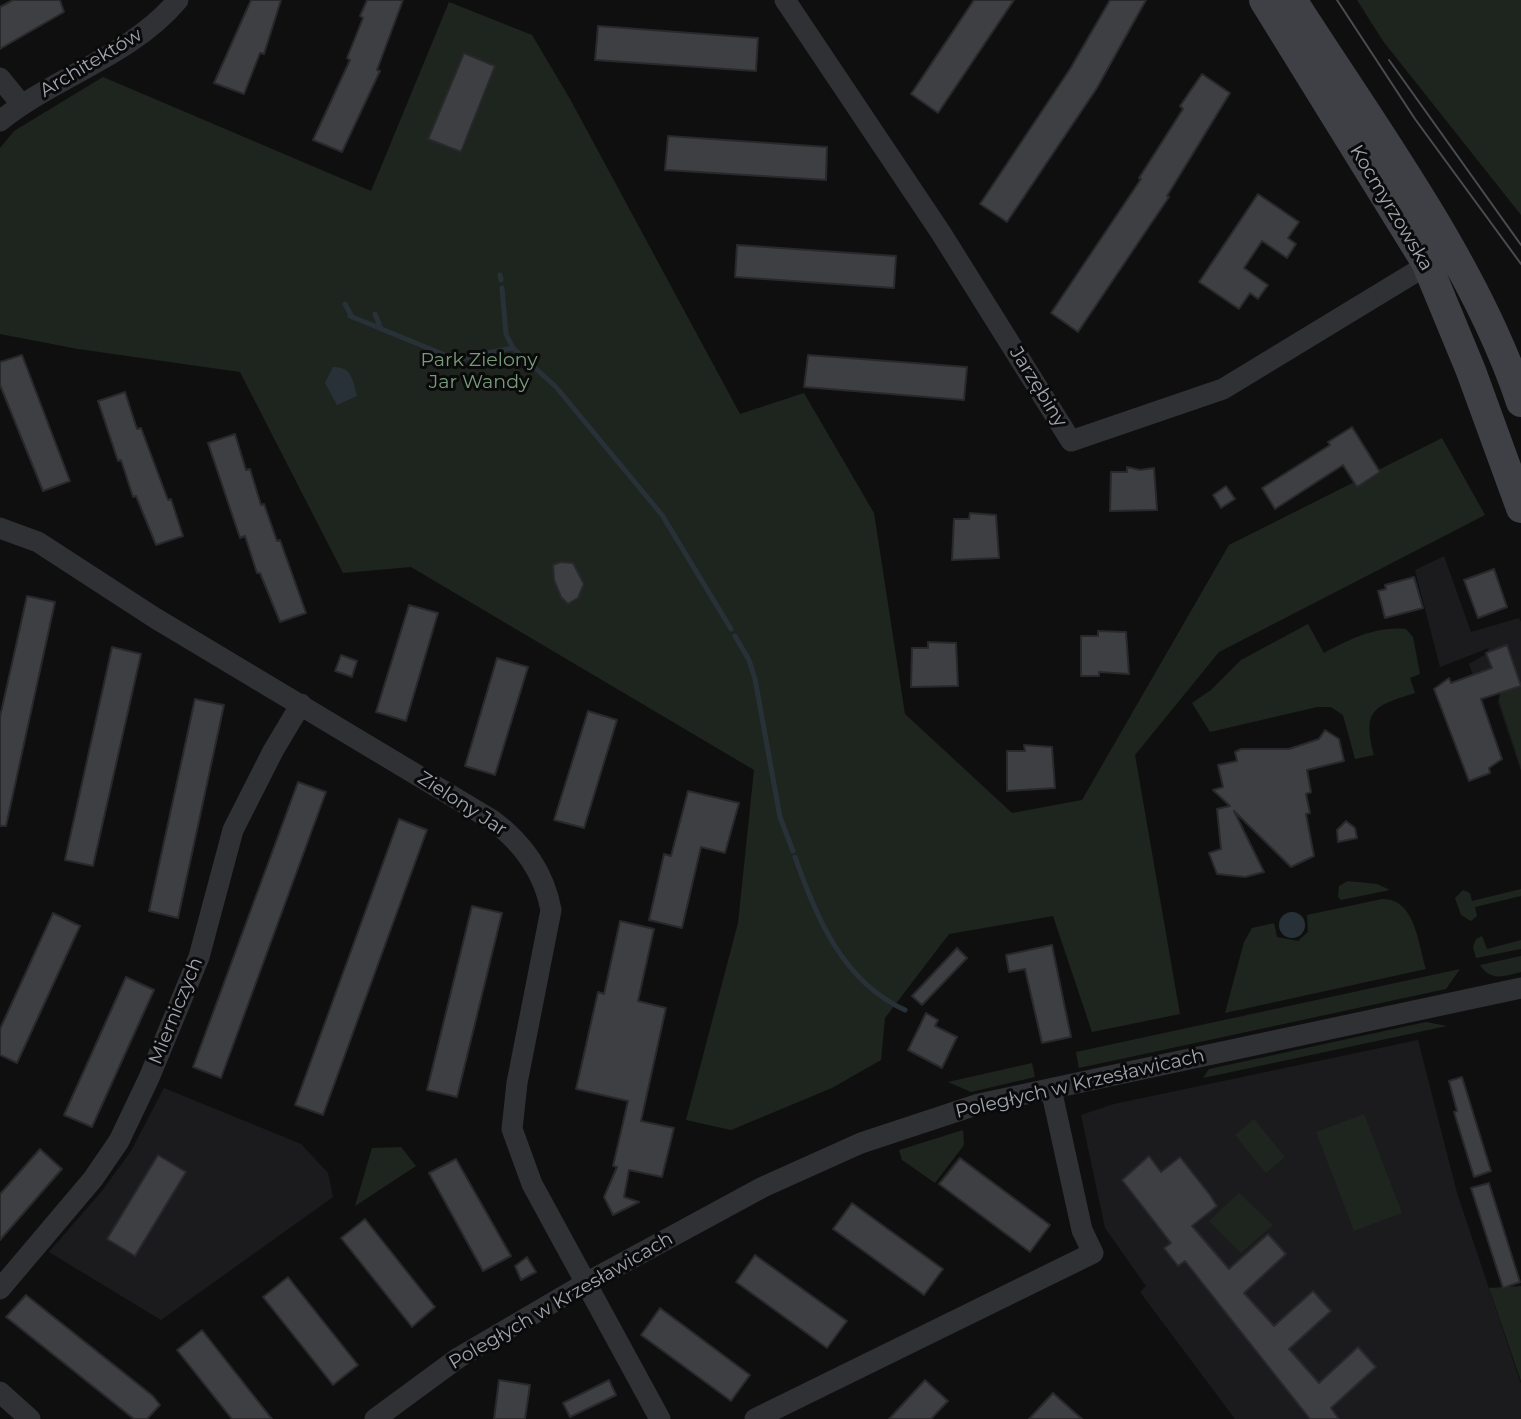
<!DOCTYPE html>
<html>
<head>
<meta charset="utf-8">
<style>
  body { margin:0 }
  canvas { display:block; background:#0f0f10 }
</style>
</head>
<body>
<canvas width="1521" height="1419"></canvas>
<script>
const ctx = document.querySelector('canvas').getContext('2d');
ctx.lineJoin = 'round';
function fill(path, color) { ctx.fillStyle = color; ctx.fill(path, 'evenodd'); }
function strokePath(path, color, width, dash) { ctx.strokeStyle = color; ctx.lineWidth = width; ctx.lineCap = dash ? 'butt' : 'round'; ctx.setLineDash(dash || []); ctx.stroke(path); }
function drawText(font, color, halo, rows, align = 'center') {
  ctx.font = font + ' Montserrat,sans-serif'; ctx.lineWidth = 6; ctx.setLineDash([]); ctx.textBaseline = 'middle'; ctx.strokeStyle = halo; ctx.fillStyle = color; for (const [text, x, y, turn = 0] of rows) {
    ctx.save(); ctx.translate(x, y); ctx.rotate((+turn || 0) * Math.PI / 180); ctx.textAlign = isNaN(turn) ? turn : align; if (halo) ctx.strokeText(text, 0, 0); ctx.fillText(text, 0, 0); ctx.restore();
  }
}
fill(new Path2D(`
  M 1444,556 L 1471,632 L 1519,618 L 1521,622 L 1521,771 L 1498,702 L 1500,693 L 1479,693 L 1469,664 L 1486,654 L 1489,648 L 1440,667 L 1415,570 Z
  M 1418,1040 L 1457,1193 L 1521,1384 L 1521,1419 L 1235,1419 L 1140,1292 L 1146,1286 L 1105,1228 L 1081,1115 L 1114,1104 Z
  M 164,1088 L 301,1144 L 328,1173 L 333,1197 L 161,1320 L 49,1252 L 102,1191 L 131,1151 Z`), '#1b1b1d');
fill(new Path2D(`
  M 1357,0 L 1521,0 L 1521,215 L 1383,41 Z
  M 449,2 L 532,35 L 570,99 L 740,414 L 804,393 L 874,513 L 905,714 L 1012,813 L 1082,800 L 1229,545 L 1442,438 L 1485,515 L 1219,652 L 1135,755 L 1180,1014 L 1092,1032 L 1053,916 L 949,934 L 885,1018 L 881,1060 L 832,1088 L 731,1130 L 686,1120 L 738,923 L 754,770 L 411,567 L 343,573 L 240,372 L 78,349 L 0,334 L 0,148 L 14,131 L 103,77 L 371,191 Z
  M 1308,624 L 1324,653 C 1350,639 1376,626 1406,629 L 1413,637 L 1420,674 L 1410,678 L 1415,693 C 1374,706 1362,709 1374,755 L 1355,759 L 1343,715 L 1331,707 L 1317,707 L 1210,732 L 1192,703 L 1211,690 L 1241,660 Z
  M 1521,686 L 1521,767 L 1499,700 L 1501,692 Z
  M 1348,881 L 1377,884 L 1390,890 L 1341,900 L 1338,897 L 1339,886 Z
  M 1521,889 L 1521,896 L 1475,907 L 1477,916 L 1471,921 L 1461,915 L 1455,898 L 1463,890 L 1470,893 L 1472,901 Z
  M 1382,899 C 1415,898 1418,943 1426,969 L 1225,1013 L 1244,942 L 1252,928 L 1274,923 L 1277,937 L 1298,941 L 1308,932 L 1307,915 Z
  M 1482,936 L 1487,949 L 1521,940 L 1521,949 L 1476,958 L 1473,947 L 1476,939 Z
  M 1521,956 L 1521,972 C 1504,976 1491,982 1480,965 Z
  M 1460,969 L 1446,989 L 1079,1068 L 1076,1052 Z
  M 1426,1022 L 1447,1026 L 1203,1078 L 1209,1069 Z
  M 1032,1063 L 1035,1077 L 971,1092 L 948,1082 Z
  M 1364,1114 L 1402,1213 L 1354,1231 L 1316,1132 Z
  M 1254,1119 L 1285,1157 L 1266,1173 L 1235,1135 Z
  M 963,1130 L 964,1145 L 935,1183 L 902,1160 L 899,1150 Z
  M 401,1147 L 416,1166 L 355,1206 L 372,1148 Z
  M 1239,1193 L 1273,1225 L 1241,1253 L 1209,1221 Z
  M 1521,1286 L 1521,1381 L 1489,1288 Z`), '#1e241e');
fill(new Path2D(`
  M 333,367 C 352,366 353,381 357,396 L 337,405 L 325,383 Z
  M1279 925a13 13 0 1 1 26 0a13 13 0 1 1-26 0Z`), '#293138');
strokePath(new Path2D(`
  M 500,275 L 501,280
  M 502,288 L 506,334 L 513,348 L 556,387 L 662,515 L 731,629
  M 345,304 L 352,317
  M 375,314 L 381,329
  M 350,316 L 457,360 L 479,355
  M 487,353 L 513,348
  M 735,636 L 749,660 L 755,679 L 780,817 L 793,851
  M 795,857 C 816,917 843,982 905,1010`), '#293138', 5);
const building = new Path2D(`
  M 13,0 L 60,0 L 64,12 L 0,49 L 0,7 Z
  M 251,0 L 281,0 L 264,54 L 260,53 L 244,94 L 214,83 Z
  M 367,0 L 403,0 L 377,70 L 380,71 L 342,152 L 313,140 L 350,60 L 347,58 L 363,18 L 360,16 Z
  M 974,0 L 1014,0 L 938,113 L 911,94 Z
  M 1110,0 L 1146,0 L 1097,88 L 1007,222 L 980,204 L 1070,69 Z
  M 598,26 L 758,38 L 756,71 L 595,60 Z
  M 464,53 L 495,66 L 461,152 L 428,139 Z
  M 1202,74 L 1230,93 L 1167,196 L 1169,197 L 1078,332 L 1051,313 L 1141,179 L 1139,178 L 1183,109 L 1180,106 Z
  M 668,136 L 827,147 L 826,180 L 665,170 Z
  M 1258,194 L 1299,222 L 1288,238 L 1296,244 L 1287,258 L 1262,241 L 1244,268 L 1268,285 L 1258,299 L 1250,293 L 1239,309 L 1199,282 Z
  M 737,245 L 896,256 L 894,288 L 735,277 Z
  M 22,355 L 70,481 L 43,491 L 0,385 L 0,362 Z
  M 808,355 L 967,367 L 964,400 L 804,387 Z
  M 125,392 L 137,429 L 141,428 L 168,500 L 171,499 L 183,536 L 156,545 L 136,496 L 133,497 L 121,460 L 118,461 L 98,401 Z
  M 1352,427 L 1380,472 L 1357,487 L 1343,465 L 1275,509 L 1262,488 L 1330,445 L 1328,442 Z
  M 235,434 L 246,470 L 250,469 L 261,505 L 264,504 L 277,541 L 280,540 L 306,613 L 280,622 L 260,573 L 257,573 L 245,536 L 240,538 L 208,443 Z
  M 1127,467 L 1140,470 L 1154,468 L 1157,510 L 1110,511 L 1111,472 L 1127,472 Z
  M 1226,486 L 1235,499 L 1221,508 L 1213,495 Z
  M 970,513 L 996,515 L 999,558 L 952,560 L 954,519 L 969,519 Z
  M 560,562 L 573,563 L 584,584 L 578,598 L 568,604 L 561,597 L 554,580 L 553,565 Z
  M 1494,569 L 1507,607 L 1478,618 L 1464,580 Z
  M 1414,577 L 1423,608 L 1385,618 L 1378,591 L 1386,589 L 1385,585 Z
  M 27,596 L 55,602 L 6,826 L 0,826 L 0,717 Z
  M 409,605 L 438,613 L 406,721 L 376,712 Z
  M 1098,631 L 1126,632 L 1129,674 L 1099,672 L 1099,676 L 1081,676 L 1081,636 L 1098,636 Z
  M 928,642 L 956,643 L 958,686 L 911,687 L 912,648 L 928,648 Z
  M 1507,645 L 1521,686 L 1481,699 L 1502,759 L 1489,768 L 1490,773 L 1469,781 L 1434,689 L 1449,678 L 1451,683 L 1492,668 L 1486,653 Z
  M 112,647 L 141,654 L 93,866 L 65,860 Z
  M 341,655 L 357,661 L 352,677 L 335,671 Z
  M 497,658 L 528,667 L 495,775 L 465,766 Z
  M 195,699 L 224,705 L 178,918 L 149,911 Z
  M 588,711 L 617,720 L 584,828 L 554,820 Z
  M 1325,730 L 1339,739 L 1344,761 L 1307,770 L 1311,792 L 1306,794 L 1310,813 L 1306,814 L 1314,856 L 1291,867 L 1234,811 L 1264,872 L 1245,877 L 1217,874 L 1209,853 L 1221,849 L 1217,809 L 1230,806 L 1213,790 L 1223,787 L 1218,765 L 1237,761 L 1235,752 L 1241,749 L 1289,749 L 1319,739 Z
  M 1024,745 L 1052,747 L 1055,788 L 1007,791 L 1007,751 L 1025,751 Z
  M 298,782 L 326,792 L 221,1078 L 193,1067 Z
  M 688,791 L 739,803 L 725,853 L 701,847 L 682,928 L 649,920 L 664,854 L 671,856 Z
  M 399,819 L 427,830 L 323,1115 L 295,1105 Z
  M 1346,821 L 1355,828 L 1357,838 L 1338,842 L 1337,830 Z
  M 472,906 L 502,913 L 457,1097 L 427,1090 Z
  M 53,913 L 80,926 L 17,1063 L 0,1055 L 0,1029 Z
  M 620,921 L 654,929 L 638,1001 L 666,1008 L 641,1121 L 674,1128 L 662,1177 L 629,1170 L 624,1197 L 639,1202 L 613,1215 L 604,1197 L 617,1167 L 613,1166 L 628,1101 L 576,1089 L 598,992 L 604,994 Z
  M 1052,945 L 1071,1037 L 1042,1043 L 1025,969 L 1009,972 L 1006,955 Z
  M 957,948 L 967,958 L 922,1005 L 912,996 Z
  M 126,977 L 154,990 L 92,1127 L 64,1115 Z
  M 926,1013 L 938,1020 L 935,1026 L 957,1037 L 942,1068 L 908,1050 Z
  M 1462,1077 L 1491,1171 L 1474,1177 L 1454,1112 L 1457,1111 L 1449,1081 Z
  M 40,1149 L 62,1169 L 0,1240 L 0,1194 Z
  M 158,1155 L 186,1172 L 135,1256 L 107,1239 Z
  M 1149,1156 L 1161,1172 L 1180,1157 L 1210,1195 L 1217,1206 L 1192,1226 L 1229,1269 L 1268,1234 L 1286,1254 L 1244,1293 L 1274,1326 L 1313,1291 L 1331,1311 L 1289,1349 L 1319,1383 L 1358,1347 L 1376,1367 L 1331,1408 L 1339,1419 L 1310,1419 L 1185,1261 L 1178,1266 L 1164,1248 L 1171,1243 L 1122,1180 Z
  M 960,1158 L 1050,1225 L 1030,1252 L 939,1184 Z
  M 456,1159 L 511,1256 L 483,1271 L 429,1173 Z
  M 1489,1183 L 1520,1282 L 1503,1288 L 1471,1188 Z
  M 852,1203 L 943,1269 L 924,1295 L 833,1229 Z
  M 365,1219 L 435,1307 L 412,1327 L 341,1238 Z
  M 755,1255 L 847,1321 L 827,1348 L 736,1282 Z
  M 527,1257 L 536,1272 L 521,1280 L 515,1266 Z
  M 288,1277 L 358,1365 L 333,1385 L 263,1297 Z
  M 26,1295 L 153,1396 L 160,1405 L 147,1419 L 134,1419 L 6,1317 Z
  M 660,1308 L 750,1375 L 731,1401 L 641,1335 Z
  M 202,1330 L 272,1419 L 232,1419 L 177,1350 Z
  M 499,1380 L 530,1385 L 525,1419 L 494,1419 Z
  M 609,1380 L 616,1395 L 570,1417 L 563,1403 Z
  M 925,1380 L 948,1401 L 931,1419 L 889,1419 Z
  M 1053,1393 L 1082,1419 L 1029,1419 Z`);
fill(building, '#3e3f43');
strokePath(building, '#29292c', 2);
strokePath(new Path2D(`
  M 785,0 L 941,233 L 1071,441 L 1223,389 L 1427,265
  M 0,78 L 21,104
  M 0,121 C 56,76 131,56 178,0
  M 0,528 L 38,542 L 155,618 L 492,820 C 523,843 544,872 551,910 L 517,1083 L 512,1129 L 532,1184 L 660,1419
  M 0,1289 L 93,1179 L 119,1141 L 149,1078 L 199,957 L 233,830 L 273,751 L 301,704
  M 0,1392 L 30,1419
  M 375,1419 L 458,1358 L 586,1283 L 763,1187 L 861,1143 L 979,1104 L 1521,988
  M 755,1419 L 1093,1253 L 1082,1230 L 1051,1089`), '#303135', 21);
strokePath(new Path2D(`
  M 1264,0 L 1426,262 L 1471,371 L 1521,508
  M 1292,0 C 1371,124 1475,263 1521,402`), '#3e4045', 30);
strokePath(new Path2D(`
  M 1337,0 L 1415,119 L 1521,264
  M 1389,60 L 1521,245`), '#494b50', 2);
drawText('19px', '#a1a5b0', '#0a0a0b', [
  ["Architektów",91,63,-31],
  ["Kocmyrzowska",1391,208,59],
  ["Jarzębiny",1038,387,58],
  ["Zielony Jar",462,804,33],
  ["Mierniczych",176,1011,-68],
  ["Poległych w Krzesławicach",1080,1084,-13],
  ["Poległych w Krzesławicach",561,1301,-30]
]);
drawText('19px', '#789b7b', '#0a0a0b', [
  ["Park Zielony",479,360],
  ["Jar Wandy",479,382]
]);
</script>
</body>
</html>
